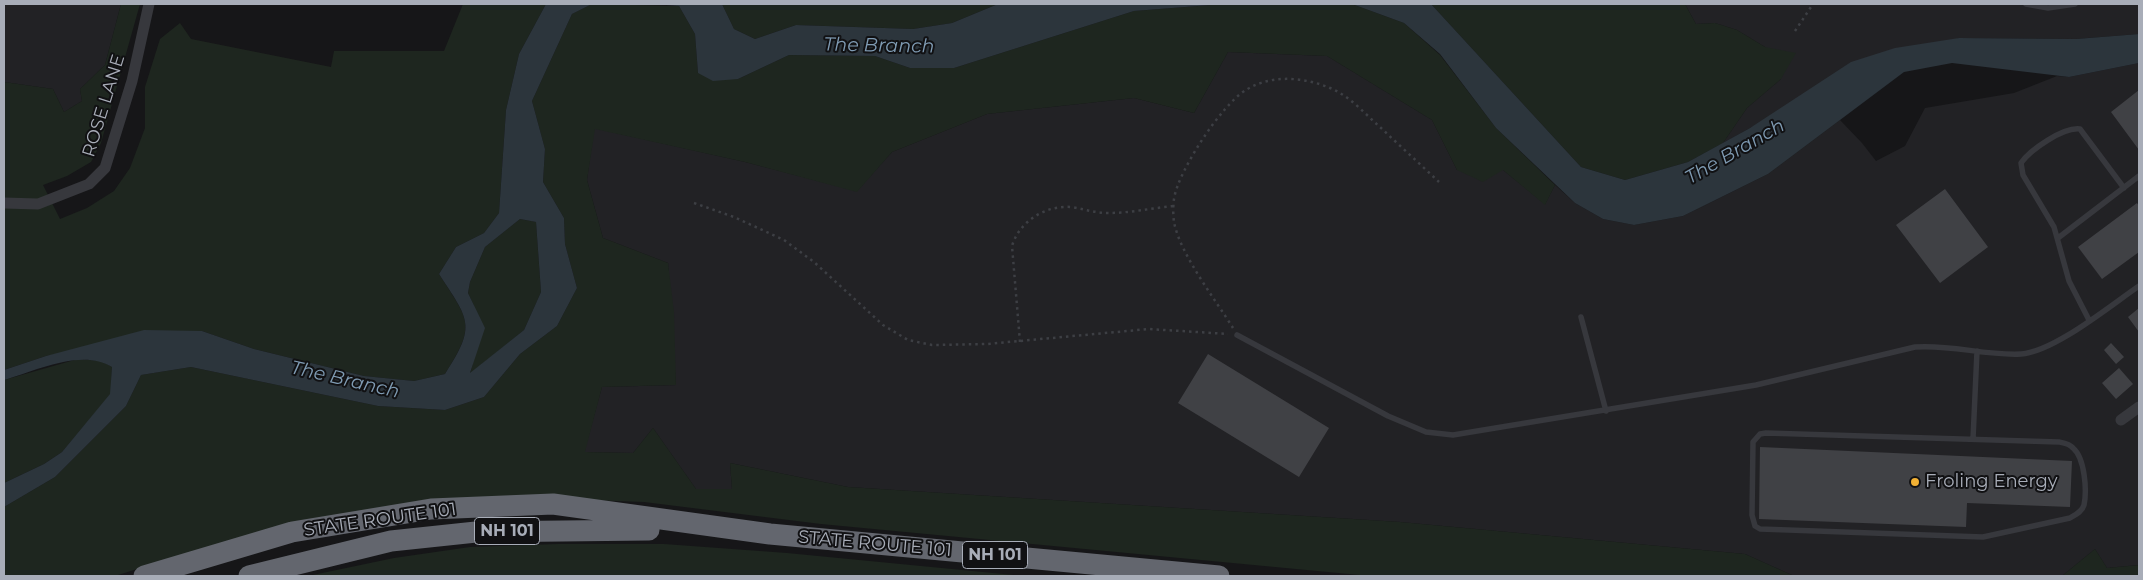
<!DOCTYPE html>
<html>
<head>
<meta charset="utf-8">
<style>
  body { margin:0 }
  #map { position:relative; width:2143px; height:580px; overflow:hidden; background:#161618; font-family:Montserrat,sans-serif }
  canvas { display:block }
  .frame { position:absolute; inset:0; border:5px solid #a8adb8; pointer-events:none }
</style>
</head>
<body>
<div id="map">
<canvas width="2143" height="580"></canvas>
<div class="frame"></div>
</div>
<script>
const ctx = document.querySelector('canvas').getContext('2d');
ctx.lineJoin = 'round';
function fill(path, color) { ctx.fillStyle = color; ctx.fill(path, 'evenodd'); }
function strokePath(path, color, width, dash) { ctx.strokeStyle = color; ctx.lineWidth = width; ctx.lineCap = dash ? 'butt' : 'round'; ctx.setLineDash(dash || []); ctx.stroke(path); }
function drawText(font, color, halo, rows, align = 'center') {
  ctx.font = font + ' Montserrat,sans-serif'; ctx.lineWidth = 4; ctx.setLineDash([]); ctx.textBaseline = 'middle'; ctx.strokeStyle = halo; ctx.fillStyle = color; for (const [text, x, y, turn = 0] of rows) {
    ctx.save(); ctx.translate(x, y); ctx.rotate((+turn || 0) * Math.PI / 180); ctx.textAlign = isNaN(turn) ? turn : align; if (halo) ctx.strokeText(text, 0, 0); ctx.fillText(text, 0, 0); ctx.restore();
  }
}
fill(new Path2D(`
  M 4,4 L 121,4 L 105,65 L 80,89 L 82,101 L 64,112 L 53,89 L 4,82 Z
  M 1685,4 L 2139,4 L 2139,34 L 2076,39 L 1959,38 L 1750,128 L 1723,143 L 1747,108 L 1781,79 L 1765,47 L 1737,30 L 1715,23 L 1696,24 Z
  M 1228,52 L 1327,56 L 1432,120 L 1457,170 L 1503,170 L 1545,204 L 1555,185 L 1575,203 L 1603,219 L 1634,225 L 1683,216 L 1768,174 L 1840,120 L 1862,143 L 1876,161 L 1905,146 L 1925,108 L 2014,93 L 2057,76 L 2069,77 L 2139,63 L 2139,565 L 2107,568 L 2095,549 L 2062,576 L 1794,576 L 1745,554 L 1400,522 L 848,487 L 730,463 L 732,489 L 696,489 L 653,428 L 633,453 L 584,452 L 602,387 L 676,385 L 668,263 L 603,238 L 587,180 L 594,128 L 745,162 L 857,191 L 892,152 L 987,114 L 1134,98 L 1194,113 Z`), '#222225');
fill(new Path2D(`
  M 121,4 L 140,4 L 101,143 L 91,162 L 67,176 L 43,185 L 60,219 L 87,208 L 114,191 L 130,168 L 145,128 L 145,87 L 160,39 L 180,23 L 191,39 L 331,67 L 334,51 L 444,51 L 463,4 L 546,4 L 519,54 L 506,110 L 499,213 L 484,233 L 456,247 L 439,274 C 469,321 477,324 445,374 L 414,381 L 364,376 L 254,349 L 202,331 L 46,356 L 4,370 L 4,82 L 53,89 L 64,112 L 82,101 L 80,89 L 105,65 Z
  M 592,4 L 679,6 L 695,34 L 698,73 L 738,79 L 789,55 L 875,56 L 910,68 L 954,68 L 1134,11 L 1223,4 L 1352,4 L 1404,23 L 1440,55 L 1496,128 L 1555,185 L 1545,205 L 1503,170 L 1483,182 L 1457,170 L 1432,120 L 1327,56 L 1228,52 L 1194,113 L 1134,98 L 987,114 L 892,152 L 857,192 L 745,162 L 595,129 L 587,180 L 603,238 L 668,263 L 674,312 L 676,385 L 602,387 L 585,452 L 633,453 L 653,428 L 696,489 L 732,489 L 730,463 L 848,487 L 1400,522 L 1745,554 L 1794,576 L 1370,576 L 821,524 L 644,502 L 532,498 L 194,551 L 115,576 L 4,576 L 4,507 L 55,477 L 126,406 L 141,375 L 191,367 L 378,406 L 445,410 L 484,397 L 520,354 L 557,326 L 577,288 L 565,244 L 564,218 L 543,182 L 545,149 L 532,101 L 572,14 Z
  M 722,4 L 998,4 L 952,23 L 913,29 L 796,25 L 755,39 L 734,29 Z
  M 1431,4 L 1685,4 L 1696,24 L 1715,23 L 1737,30 L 1765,47 L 1796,53 L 1781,79 L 1747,108 L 1723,143 L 1688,162 L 1625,180 L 1581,167 Z
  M 520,219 L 536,222 L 541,292 L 524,330 L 470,374 L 473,363 L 474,306 L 468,293 L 470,282 L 485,247 Z
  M 78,359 L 102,361 L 112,367 L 111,394 L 62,452 L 44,464 L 4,483 L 4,380 Z
  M 558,544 L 664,544 L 787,553 L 1024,576 L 308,576 L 394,558 L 470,547 Z
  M 2095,549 L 2107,568 L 2139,565 L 2139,576 L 2062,576 Z`), '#1e261f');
fill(new Path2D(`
  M 546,4 L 592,4 L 572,14 L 532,101 L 545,149 L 543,182 L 564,218 L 565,244 L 577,288 L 557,326 L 520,354 L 484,397 L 445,410 L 378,406 L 191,367 L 141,375 L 126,406 L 55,477 L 4,507 L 4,483 L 44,464 L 62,452 L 110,394 L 112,367 C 82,348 35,371 4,380 L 4,370 L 46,356 L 144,330 L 202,331 L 254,349 L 364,376 L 414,381 L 445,374 C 477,325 469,320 439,274 L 456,247 L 484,233 L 499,213 L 506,110 L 519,54 ZM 520,219 L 536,222 L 541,292 L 524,330 L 470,373 L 485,328 L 468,293 L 470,282 L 485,247 Z
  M 654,4 L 722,4 L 734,29 L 755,39 L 796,25 L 913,29 L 952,23 L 998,4 L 1223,4 L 1134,11 L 954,68 L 910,68 L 875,56 L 789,55 L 738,79 L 713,81 L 698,73 L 695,34 L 679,6 Z
  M 1352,4 L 1431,4 L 1581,167 L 1625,180 L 1688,162 L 1750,128 L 1851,62 L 1895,48 L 1959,38 L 2076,39 L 2139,34 L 2139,63 L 2069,77 L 1952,63 L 1904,72 L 1768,174 L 1683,216 L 1634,225 L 1603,219 L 1575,203 L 1496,128 L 1440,54 L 1404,23 Z`), '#2c353c');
fill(new Path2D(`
  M 2139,90 L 2139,150 L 2111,112 Z
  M 1945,189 L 1988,247 L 1940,283 L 1896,225 Z
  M 2137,203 L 2139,206 L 2139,252 L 2102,279 L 2078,247 Z
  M 2139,308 L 2139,332 L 2128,317 Z
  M 2111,343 L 2124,357 L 2116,364 L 2104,350 Z
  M 1208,354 L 1329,428 L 1299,477 L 1178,403 Z
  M 2119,368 L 2133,384 L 2116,399 L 2102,383 Z
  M 1760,447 L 2072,461 L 2070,507 L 1967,503 L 1966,527 L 1759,519 Z`), '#404145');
strokePath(new Path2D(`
  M 1795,31 L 1813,4
  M 694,203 L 734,217 L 784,240 L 814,262 L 883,325 L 908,340 L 932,345 L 987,344 L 1149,329 L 1228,334
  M 1233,328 C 1215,299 1180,254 1174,222 C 1173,215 1173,206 1174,199 C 1178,171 1222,104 1246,90 C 1271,74 1304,77 1330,88 C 1350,96 1365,114 1381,128 C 1400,146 1420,164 1439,182
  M 1020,342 L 1012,246 C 1019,222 1045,205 1071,207 C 1084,209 1095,213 1109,213 C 1130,213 1152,208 1174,206`), '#3d3f44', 2.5, [2.5, 4]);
strokePath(new Path2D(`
  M 2026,4 L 2048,8 L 2075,4
  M 2058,238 L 2139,176
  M 1581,317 L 1606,411
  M 2089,320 L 2069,281 L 2054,227 L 2023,175 L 2021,163 C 2030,150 2063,127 2080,129 L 2124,188
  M 1237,335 L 1388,416 L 1426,432 L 1453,435 L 1756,385 L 1915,347 C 1951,344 1985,356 2021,354 C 2054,352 2111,305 2139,286
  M 1766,433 L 2059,442 C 2064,443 2070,444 2073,448 C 2085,458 2087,491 2084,505 C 2082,512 2075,515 2070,518 L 1983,537 L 1760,529 L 1755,526 L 1752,515 L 1753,442 L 1760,434 Z
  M 1973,439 L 1977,351`), '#37383d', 5.5);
strokePath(new Path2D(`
  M 4,203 L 38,204 L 89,184 L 105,168 L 132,81 L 149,4
  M 2121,420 L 2139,407`), '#37383d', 11);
strokePath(new Path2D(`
  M 144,576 L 292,532 L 431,509 L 553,504 L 770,534 L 1219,576
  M 249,576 L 391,541 L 476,532 L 649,530`), '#63666e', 21);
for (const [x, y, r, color] of [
  [1915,482,5,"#f2b134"]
]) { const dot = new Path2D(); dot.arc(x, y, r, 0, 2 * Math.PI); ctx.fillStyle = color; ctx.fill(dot); strokePath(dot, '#111113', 2); }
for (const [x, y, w] of [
  [507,531,65],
  [995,555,65]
]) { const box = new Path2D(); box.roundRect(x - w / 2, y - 13.5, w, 27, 4); ctx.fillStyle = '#111113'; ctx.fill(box); strokePath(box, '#a8adb8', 1); }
drawText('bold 16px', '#a8adb8', null, [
  ["NH 101",507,531],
  ["NH 101",995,555]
]);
drawText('18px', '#a8adb8', '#111113', [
  ["ROSE LANE",104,106,-73],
  ["STATE ROUTE 101",380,520,-8],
  ["STATE ROUTE 101",875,544,5]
]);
drawText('18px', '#a8adb8', '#111113', [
  ["Froling Energy",1925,482]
], 'left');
drawText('italic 19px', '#7f9bb3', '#111113', [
  ["The Branch",879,46,1],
  ["The Branch",1735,152,-30],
  ["The Branch",345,380,13]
]);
</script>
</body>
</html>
